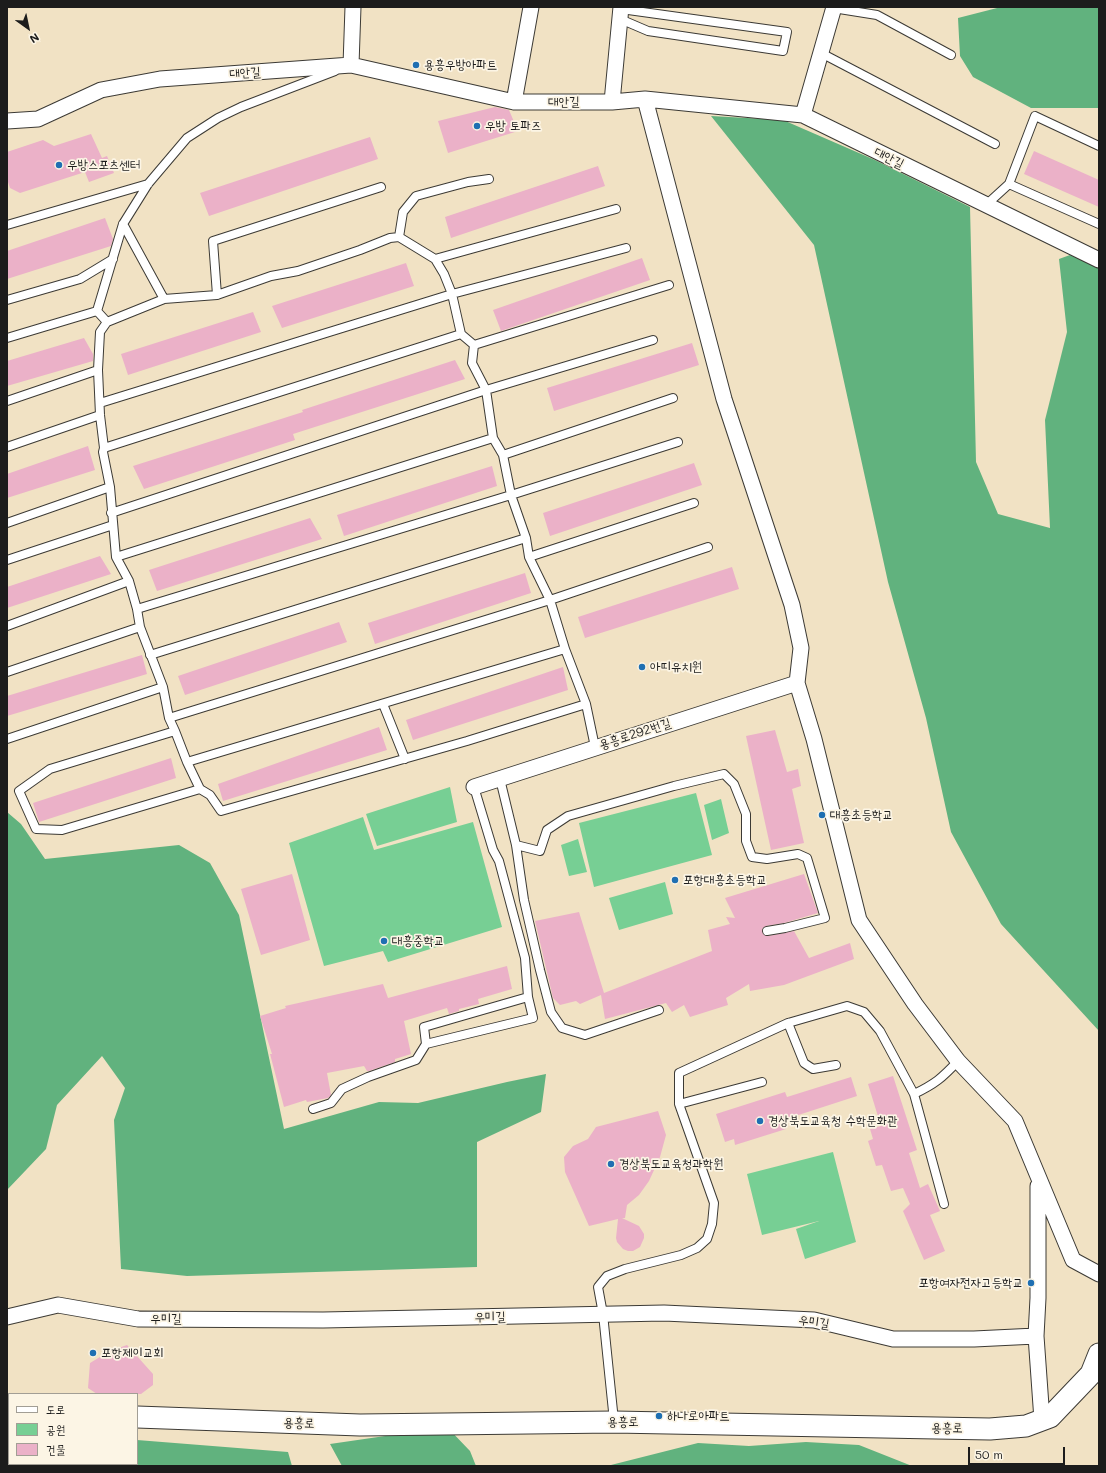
<!DOCTYPE html>
<html>
<head>
<meta charset="utf-8">
<style>
  body { margin:0 }
  #map { position:relative; width:1106px; height:1473px; overflow:hidden; background:#f1e2c4; font-family:Mali,"Poor Story",sans-serif }
  canvas { display:block }
  .frame { position:absolute; inset:0; border:8px solid #1c1c1c; pointer-events:none }
  .legend { position:absolute; left:8px; top:1393px; width:130px; height:72px; box-sizing:border-box; background:#fcf5e5; border:1px solid #a29e95; margin:0; padding:5px 7px; list-style:none; font-size:12px; color:#1c1c1c }
  .legend li { display:flex; align-items:center; gap:8px; height:20px }
  .legend b { width:20px; border:1px solid #a29e95 }
  .north { position:absolute; left:8px; top:8px; width:40px; height:40px; -webkit-text-stroke:3px #fcf5e5; paint-order:stroke; rotate:147deg; font-size:11px; font-weight:700; line-height:16px; text-align:center; color:#1c1c1c }
  .north::after { content:''; display:block; margin:auto; width:14px; height:18px; background:#1c1c1c; clip-path:polygon(50% 0,100% 100%,50% 72%,0 100%) }
  .scale { position:absolute; left:968px; top:1447px; width:97px; height:18px; box-sizing:border-box; border:2px solid #1c1c1c; border-top:0; padding-left:5px; font-size:12px; line-height:14px; white-space:nowrap; color:#1c1c1c; -webkit-text-stroke:3px #fcf5e5; paint-order:stroke }
</style>
</head>
<body>
<div id="map">
<canvas width="1106" height="1473"></canvas>
<div class="frame"></div>
<ul class="legend">
<li><b style="height:5px;background:#fff"></b>도로</li>
<li><b style="height:11px;background:#77cf94"></b>공원</li>
<li><b style="height:11px;background:#ebb1c8"></b>건물</li>
</ul>
<div class="north">N</div>
<div class="scale">50 m</div>
</div>
<script>
const ctx = document.querySelector('canvas').getContext('2d');
ctx.lineJoin = 'round';
function fill(path, color) { ctx.fillStyle = color; ctx.fill(path, 'evenodd'); }
function strokePath(path, color, width, dash) { ctx.strokeStyle = color; ctx.lineWidth = width; ctx.lineCap = dash ? 'butt' : 'round'; ctx.setLineDash(dash || []); ctx.stroke(path); }
function drawText(font, color, halo, rows, align = 'center') {
  ctx.font = font + ' Mali,"Poor Story",sans-serif'; ctx.lineWidth = 3.5; ctx.setLineDash([]); ctx.textBaseline = 'middle'; ctx.strokeStyle = halo; ctx.fillStyle = color; for (const [text, x, y, turn = 0] of rows) {
    ctx.save(); ctx.translate(x, y); ctx.rotate((+turn || 0) * Math.PI / 180); ctx.textAlign = isNaN(turn) ? turn : align; if (halo) ctx.strokeText(text, 0, 0); ctx.fillText(text, 0, 0); ctx.restore();
  }
}
fill(new Path2D(`
  M 450,787 L 457,822 L 377,846 L 366,814 Z
  M 696,793 L 712,855 L 594,887 L 579,823 Z
  M 721,799 L 729,833 L 712,840 L 704,805 Z
  M 363,817 L 374,850 L 473,822 L 502,927 L 388,962 L 383,951 L 324,966 L 289,843 Z
  M 578,839 L 587,872 L 569,876 L 561,845 Z
  M 665,882 L 673,914 L 619,930 L 609,898 Z
  M 833,1152 L 856,1242 L 805,1259 L 796,1229 L 819,1221 L 762,1235 L 747,1174 Z`), '#77cf94');
fill(new Path2D(`
  M 1001,7 L 1099,7 L 1099,108 L 1031,108 L 973,77 L 960,56 L 958,18 Z
  M 711,116 L 783,120 L 875,160 L 970,207 L 976,462 L 998,514 L 1050,528 L 1045,420 L 1067,332 L 1059,259 L 1070,255 L 1099,268 L 1099,1031 L 1001,924 L 951,832 L 926,718 L 888,582 L 814,245 Z
  M 7,812 L 21,824 L 45,859 L 179,845 L 210,863 L 239,915 L 284,1129 L 379,1102 L 418,1103 L 507,1082 L 546,1074 L 541,1112 L 477,1142 L 477,1267 L 187,1276 L 121,1269 L 114,1120 L 125,1088 L 102,1056 L 57,1105 L 46,1149 L 7,1190 Z
  M 447,1427 L 470,1451 L 476,1466 L 342,1466 L 330,1444 Z
  M 137,1440 L 288,1452 L 292,1466 L 7,1466 L 7,1444 L 9,1443 L 9,1464 L 137,1464 Z
  M 806,1442 L 859,1445 L 912,1466 L 607,1466 L 698,1443 L 749,1446 Z`), '#61b27e');
fill(new Path2D(`
  M 495,107 L 509,110 L 518,131 L 448,153 L 438,121 Z
  M 91,134 L 102,158 L 107,156 L 114,173 L 89,182 L 85,172 L 20,193 L 10,188 L 7,179 L 7,152 L 43,140 L 54,146 Z
  M 370,137 L 378,159 L 209,216 L 200,193 Z
  M 1034,151 L 1099,180 L 1099,207 L 1024,174 Z
  M 598,166 L 605,186 L 451,238 L 445,217 Z
  M 105,218 L 113,239 L 111,246 L 7,279 L 7,251 Z
  M 642,258 L 650,280 L 501,331 L 493,310 Z
  M 406,263 L 414,286 L 282,328 L 272,306 Z
  M 253,312 L 261,332 L 128,375 L 121,354 Z
  M 84,338 L 93,354 L 93,361 L 7,386 L 7,361 Z
  M 692,343 L 699,365 L 554,411 L 547,388 Z
  M 455,360 L 465,379 L 293,434 L 295,440 L 144,489 L 133,466 L 303,412 L 302,410 Z
  M 88,446 L 95,470 L 7,498 L 7,474 Z
  M 694,463 L 702,485 L 550,536 L 543,513 Z
  M 492,466 L 497,486 L 344,536 L 337,515 Z
  M 310,518 L 322,539 L 157,591 L 149,570 Z
  M 100,556 L 111,574 L 7,608 L 7,587 Z
  M 732,567 L 739,589 L 585,638 L 578,617 Z
  M 525,573 L 531,593 L 375,644 L 368,623 Z
  M 339,622 L 347,642 L 185,695 L 178,676 Z
  M 142,655 L 147,674 L 7,716 L 7,696 Z
  M 563,667 L 568,690 L 413,740 L 406,720 Z
  M 379,727 L 387,750 L 223,801 L 218,784 Z
  M 775,730 L 787,772 L 798,769 L 801,786 L 792,789 L 804,843 L 771,850 L 746,736 Z
  M 171,758 L 176,778 L 39,822 L 33,803 Z
  M 292,874 L 310,940 L 261,955 L 241,889 Z
  M 804,874 L 818,913 L 784,923 L 766,926 L 762,929 L 763,934 L 768,936 L 794,931 L 809,958 L 850,943 L 854,959 L 784,985 L 750,991 L 749,984 L 726,998 L 728,1005 L 690,1017 L 684,1005 L 672,1012 L 666,1003 L 605,1019 L 601,995 L 580,1004 L 576,1001 L 560,1005 L 553,998 L 535,921 L 579,912 L 604,993 L 712,951 L 708,930 L 730,924 L 726,917 L 735,918 L 725,898 Z
  M 507,966 L 512,989 L 478,999 L 479,1004 L 459,1009 L 459,1011 L 449,1014 L 447,1008 L 404,1021 L 411,1054 L 395,1059 L 395,1062 L 369,1071 L 367,1071 L 364,1066 L 327,1073 L 331,1095 L 328,1098 L 307,1102 L 306,1100 L 284,1107 L 270,1054 L 272,1054 L 260,1016 L 286,1008 L 285,1006 L 383,984 L 388,998 Z
  M 893,1076 L 917,1150 L 909,1153 L 920,1188 L 928,1184 L 940,1211 L 930,1215 L 945,1251 L 924,1260 L 903,1211 L 910,1204 L 903,1188 L 891,1191 L 882,1165 L 876,1166 L 868,1141 L 873,1139 L 870,1129 L 881,1126 L 868,1084 Z
  M 851,1077 L 857,1096 L 783,1120 L 786,1129 L 735,1145 L 734,1139 L 725,1142 L 716,1114 L 785,1092 L 787,1097 Z
  M 658,1111 L 666,1135 L 660,1157 L 649,1181 L 639,1195 L 627,1205 L 625,1218 L 622,1218 L 639,1226 L 644,1234 L 644,1238 L 640,1247 L 633,1251 L 628,1251 L 623,1249 L 617,1242 L 616,1238 L 618,1219 L 589,1226 L 565,1172 L 564,1157 L 573,1146 L 588,1139 L 596,1127 Z
  M 127,1345 L 153,1374 L 153,1385 L 141,1394 L 97,1394 L 88,1388 L 90,1363 L 110,1351 Z`), '#ebb1c8');
const lane = new Path2D(`
  M 833,8 L 877,15 L 951,55
  M 620,19 L 648,31 L 783,51 L 787,32 L 621,9
  M 821,53 L 995,144
  M 1009,184 L 1099,224
  M 986,205 L 1009,184 L 1035,116 L 1099,146
  M 123,224 L 164,299 L 217,295 L 271,276 L 298,271 L 360,250 L 390,238 L 399,237 L 403,212 L 416,196 L 468,182 L 489,179
  M 7,225 L 148,184
  M 399,237 L 435,259 L 444,274 L 452,294 L 461,334 L 474,345 L 472,363 L 486,390 L 493,438 L 503,455 L 511,495 L 526,538 L 529,557 L 550,600 L 565,649 L 586,704 L 595,747
  M 435,259 L 616,209
  M 217,295 L 213,241 L 381,187
  M 7,300 L 80,279 L 113,259
  M 107,322 L 164,299
  M 7,338 L 97,311
  M 474,345 L 669,285
  M 7,401 L 98,370
  M 100,403 L 452,294 L 626,248
  M 7,447 L 100,415
  M 104,448 L 461,334
  M 503,455 L 673,398
  M 111,513 L 486,390 L 653,340
  M 7,523 L 110,487
  M 116,557 L 493,438
  M 529,557 L 694,503
  M 7,560 L 113,525
  M 137,609 L 511,495 L 678,442
  M 7,626 L 129,581
  M 150,655 L 526,538
  M 7,672 L 140,627
  M 383,704 L 405,759
  M 169,718 L 550,600 L 708,547
  M 175,731 L 50,769 L 19,791 L 36,829 L 62,830 L 200,789 L 187,762 L 175,731 L 169,718 L 163,687 L 140,627 L 137,609 L 129,581 L 116,557 L 110,487 L 103,452 L 104,448 L 100,415 L 98,370 L 100,332 L 107,322 L 97,311 L 123,224 L 148,184 L 187,138 L 218,118 L 241,107 L 335,71
  M 7,739 L 163,687
  M 187,762 L 565,649
  M 500,779 L 516,845 L 524,900 L 540,970 L 551,1012 L 562,1028 L 585,1035 L 659,1010
  M 474,787 L 493,850 L 499,861 L 525,958 L 528,997 L 533,1018 L 426,1044 L 424,1027 L 528,997
  M 200,789 L 210,795 L 221,811 L 467,741 L 586,704
  M 516,845 L 540,851 L 547,830 L 568,816 L 674,786 L 724,774 L 734,784 L 746,814 L 746,841 L 752,857 L 767,859 L 798,854 L 807,858 L 825,918 L 785,928 L 767,931
  M 788,1023 L 804,1063 L 813,1069 L 836,1065
  M 914,1094 C 935,1084 942,1078 958,1061
  M 679,1104 L 762,1082
  M 313,1109 L 331,1103 L 342,1089 L 368,1077 L 416,1060 L 426,1044
  M 614,1421 L 603,1314 L 598,1287 L 607,1276 L 625,1269 L 681,1255 L 697,1248 L 707,1239 L 712,1224 L 714,1203 L 679,1104 L 679,1073 L 788,1023 L 847,1006 L 864,1012 L 880,1031 L 914,1094 L 944,1204`);
const street = new Path2D(`
  M 351,65 L 353,7
  M 645,99 L 724,399 L 792,605 L 801,648 L 797,683 L 814,739 L 859,920 L 915,1004 L 958,1061 L 1015,1121 L 1073,1260 L 1099,1274
  M 514,102 L 531,7
  M 612,102 L 621,7
  M 803,115 L 834,7
  M 7,121 L 38,119 L 101,90 L 160,79 L 351,65 L 514,102 L 612,102 L 645,99 L 803,115 L 1099,260
  M 474,787 L 797,683
  M 1038,1186 L 1038,1298 L 1036,1336 L 1042,1420
  M 7,1317 L 58,1305 L 138,1319 L 323,1320 L 664,1313 L 814,1320 L 893,1339 L 974,1339 L 1036,1336`);
const secondary = new Path2D(`
  M 137,1417 L 360,1425 L 614,1422 L 990,1429 L 1026,1426 L 1050,1417 L 1091,1374 L 1099,1354
  M 7,1430 L 9,1429`);
strokePath(lane, '#3c3a35', 10);
strokePath(street, '#3c3a35', 17);
strokePath(secondary, '#3c3a35', 23);
strokePath(lane, '#fff', 8);
strokePath(street, '#fff', 15);
strokePath(secondary, '#fff', 21);
for (const [x, y, r, color] of [
  [416,65,4,"#1f6fb2"],
  [477,126,4,"#1f6fb2"],
  [59,165,4,"#1f6fb2"],
  [642,667,4,"#1f6fb2"],
  [822,815,4,"#1f6fb2"],
  [675,880,4,"#1f6fb2"],
  [384,941,4,"#1f6fb2"],
  [760,1121,4,"#1f6fb2"],
  [611,1164,4,"#1f6fb2"],
  [1031,1283,4,"#1f6fb2"],
  [93,1353,4,"#1f6fb2"],
  [659,1416,4,"#1f6fb2"]
]) { const dot = new Path2D(); dot.arc(x, y, r, 0, 2 * Math.PI); ctx.fillStyle = color; ctx.fill(dot); strokePath(dot, '#fcf5e5', 1.5); }
drawText('13px', '#1c1c1c', '#fcf5e5', [
  ["용흥우방아파트",424,65],
  ["우방 토파즈",485,126],
  ["우방스포츠센터",67,165],
  ["아띠유치원",650,667],
  ["대흥초등학교",830,815],
  ["포항대흥초등학교",683,880],
  ["대흥중학교",392,941],
  ["경상북도교육청 수학문화관",768,1121],
  ["경상북도교육청과학원",619,1164],
  ["포항여자전자고등학교",1023,1283,"right"],
  ["포항제이교회",101,1353],
  ["하나로아파트",667,1416]
], 'left');
drawText('13px', '#1c1c1c', '#fcf5e5', [
  ["대안길",245,73,-4],
  ["대안길",564,102],
  ["대안길",889,158,26],
  ["용흥로292번길",635,734,-18],
  ["우미길",490,1317,-1],
  ["우미길",166,1319],
  ["우미길",814,1322,8],
  ["용흥로",623,1422],
  ["용흥로",299,1423,2],
  ["용흥로",947,1428,1]
]);
</script>
</body>
</html>
